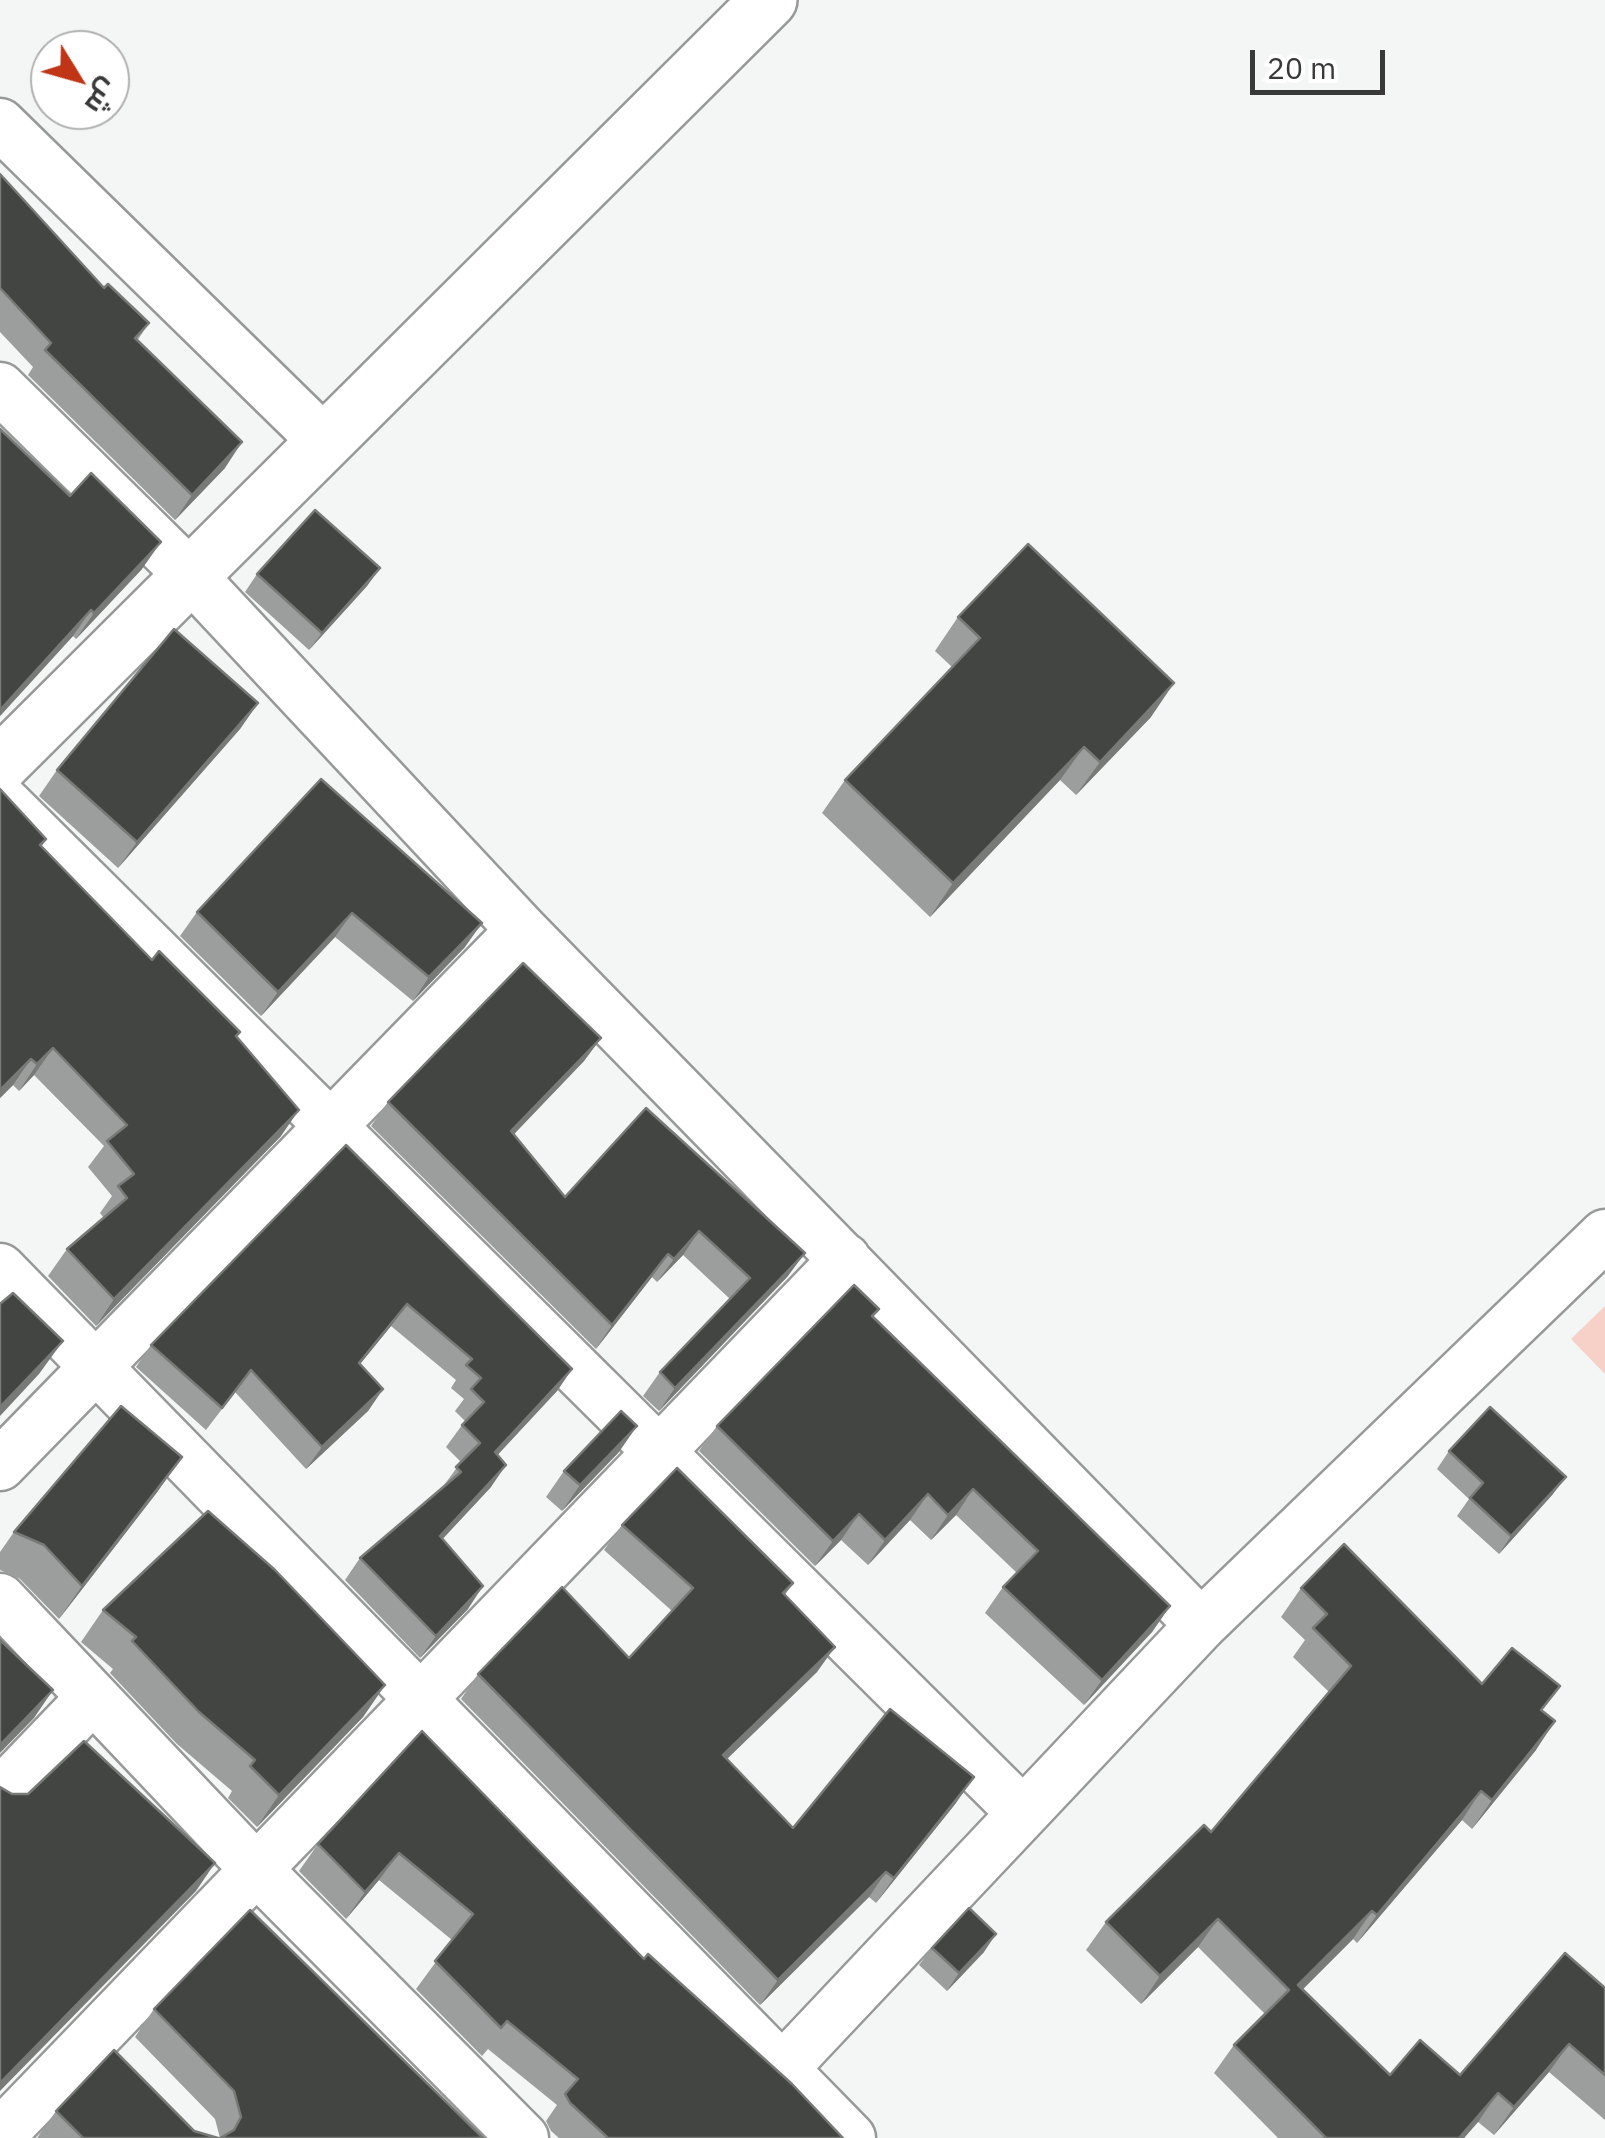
<!DOCTYPE html>
<html>
<head>
<meta charset="utf-8">
<style>
  body { margin:0 }
  #map { position:relative; width:1605px; height:2138px; overflow:hidden; background:#f3f6f4; font-family:"IBM Plex Sans",Cairo,sans-serif }
  canvas { display:block }
  .north { position:absolute; left:30px; top:30px; width:100px; height:100px; box-sizing:border-box; background:#fff; border:2px solid #afb0af; border-radius:50%; rotate:127deg; font-size:28px; font-weight:700; line-height:40px; text-align:center; color:#383938 }
  .north::after { content:''; display:block; margin:auto; width:35px; height:45px; background:#c03516; clip-path:polygon(50% 0,100% 100%,50% 72%,0 100%) }
  .scale { position:absolute; left:1250px; top:50px; width:135px; height:45px; box-sizing:border-box; border:5px solid #383938; border-top:0; padding-left:12px; font-size:30px; line-height:35px; white-space:nowrap; color:#383938; -webkit-text-stroke:8px #fff; paint-order:stroke }
</style>
</head>
<body>
<div id="map">
<canvas width="1605" height="2138"></canvas>
<div class="north">ش</div>
<div class="scale">20 m</div>
</div>
<script>
const ctx = document.querySelector('canvas').getContext('2d');
ctx.lineJoin = 'round';
function fill(path, color) { ctx.fillStyle = color; ctx.fill(path, 'evenodd'); }
function strokePath(path, color, width, dash) { ctx.strokeStyle = color; ctx.lineWidth = width; ctx.lineCap = dash ? 'butt' : 'round'; ctx.setLineDash(dash || []); ctx.stroke(path); }
fill(new Path2D(`
  M 1605,1306 L 1605,1374 L 1571,1339 Z`), '#f7d0c7');
const minor = new Path2D(`
  M 0,124 L 325,442
  M 0,388 L 190,575 L 522,930 L 1201,1625
  M 0,798 L 1023,1813
  M 0,1269 L 850,2138
  M 0,1465 L 522,930
  M 0,1599 L 257,1870 L 523,2138
  M 0,1794 L 93,1697
  M 782,2069 L 1201,1625 L 1605,1235
  M 0,2135 L 845,1259`);
const tertiary = new Path2D(`
  M 0,765 L 769,0`);
strokePath(minor, '#969997', 55);
strokePath(tertiary, '#969997', 60);
strokePath(minor, '#fff', 50);
strokePath(tertiary, '#fff', 55);
fill(new Path2D(`
  M 0,174 L 104,288 L 149,323 L 137,341 L 225,468 L 175,520 L 28,375 L 33,367 L 0,332 Z
  M 0,429 L 142,569 L 76,639 L 73,636 L 0,716 Z
  M 380,568 L 367,586 L 309,650 L 245,592 L 257,574 Z
  M 958,617 L 1151,717 L 1076,795 L 1060,780 L 930,917 L 822,813 L 845,780 L 952,667 L 935,651 Z
  M 258,703 L 240,729 L 118,868 L 39,796 L 57,770 Z
  M 321,779 L 465,947 L 413,1001 L 335,937 L 261,1016 L 180,936 L 197,912 Z
  M 0,789 L 46,839 L 42,846 L 152,960 L 237,1037 L 281,1136 L 96,1326 L 48,1276 L 67,1249 L 104,1218 L 100,1213 L 112,1196 L 88,1167 L 104,1146 L 34,1075 L 19,1091 L 13,1085 L 0,1098 Z
  M 601,1038 L 584,1061 L 514,1134 L 565,1197 L 646,1108 L 788,1276 L 659,1411 L 643,1396 L 660,1372 L 730,1299 L 683,1255 L 657,1282 L 652,1277 L 596,1349 L 371,1126 L 388,1102 Z
  M 346,1145 L 572,1369 L 557,1391 L 497,1455 L 491,1487 L 442,1539 L 468,1609 L 420,1658 L 345,1580 L 360,1558 L 442,1488 L 461,1462 L 446,1447 L 465,1421 L 455,1411 L 464,1399 L 451,1388 L 456,1380 L 391,1326 L 360,1364 L 383,1389 L 368,1411 L 306,1469 L 235,1392 L 206,1430 L 136,1367 L 151,1345 Z
  M 879,1309 L 873,1317 L 1170,1606 L 1152,1632 L 1084,1705 L 985,1613 L 1003,1587 L 1017,1573 L 956,1515 L 931,1540 L 910,1520 L 868,1565 L 841,1540 L 815,1566 L 699,1451 L 717,1426 Z
  M 1449,1451 L 1553,1494 L 1499,1554 L 1457,1516 L 1469,1499 L 1437,1469 Z
  M 619,1452 L 562,1511 L 546,1497 L 564,1471 Z
  M 158,1491 L 59,1619 L 20,1579 L 0,1570 L 0,1552 L 14,1532 Z
  M 622,1525 L 793,1583 L 785,1595 L 817,1672 L 727,1759 L 793,1828 L 956,1803 L 876,1903 L 869,1897 L 760,2005 L 461,1699 L 478,1674 L 629,1658 L 672,1611 L 604,1550 Z
  M 1301,1588 L 1482,1684 L 1543,1711 L 1536,1750 L 1472,1829 L 1462,1820 L 1357,1943 L 1353,1939 L 1303,1989 L 1390,2075 L 1460,2075 L 1605,1988 L 1605,2120 L 1549,2072 L 1494,2135 L 1478,2122 L 1464,2138 L 1278,2138 L 1214,2073 L 1234,2045 L 1265,2014 L 1198,1947 L 1141,2004 L 1086,1950 L 1106,1922 L 1211,1832 L 1329,1692 L 1293,1657 L 1305,1640 L 1281,1617 Z
  M 103,1610 L 385,1685 L 363,1717 L 257,1827 L 228,1798 L 232,1791 L 177,1744 L 110,1673 L 113,1669 L 81,1642 Z
  M 422,1731 L 644,1959 L 843,2138 L 559,2138 L 551,2131 L 546,2121 L 557,2105 L 488,2049 L 482,2056 L 416,1989 L 452,1940 L 379,1880 L 346,1919 L 299,1871 L 318,1844 Z
  M 932,1948 L 984,1952 L 947,1991 L 919,1965 Z
  M 154,2009 L 483,2138 L 220,2138 L 215,2119 L 135,2037 Z
  M 56,2111 L 194,2131 L 218,2138 L 37,2138 Z`), '#9b9e9c');
fill(new Path2D(`
  M 242,442 L 225,468 L 175,520 L 192,495 Z
  M 161,542 L 142,569 L 76,639 L 94,613 Z
  M 380,568 L 367,586 L 309,650 L 322,633 Z
  M 91,610 L 73,636 L 0,716 L 0,710 Z
  M 1174,683 L 1151,717 L 1076,795 L 1100,762 Z
  M 258,703 L 240,729 L 118,868 L 137,842 Z
  M 1084,747 L 1060,780 L 930,917 L 953,883 Z
  M 352,913 L 335,937 L 261,1016 L 278,992 Z
  M 482,923 L 465,947 L 413,1001 L 429,977 Z
  M 601,1038 L 584,1061 L 495,1154 L 511,1131 Z
  M 53,1048 L 34,1075 L 19,1091 L 37,1064 Z
  M 31,1059 L 13,1085 L 0,1098 L 0,1090 Z
  M 299,1110 L 281,1136 L 96,1326 L 114,1299 Z
  M 699,1231 L 683,1255 L 657,1282 L 674,1259 Z
  M 805,1253 L 788,1276 L 659,1411 L 675,1388 Z
  M 668,1254 L 652,1277 L 596,1349 L 612,1325 Z
  M 407,1304 L 391,1326 L 343,1385 L 359,1363 Z
  M 63,1341 L 39,1374 L 0,1416 L 0,1407 Z
  M 572,1369 L 557,1391 L 479,1475 L 495,1452 Z
  M 383,1389 L 368,1411 L 306,1469 L 322,1447 Z
  M 637,1426 L 619,1452 L 562,1511 L 580,1485 Z
  M 182,1457 L 158,1491 L 59,1619 L 82,1586 Z
  M 506,1465 L 491,1487 L 425,1558 L 440,1536 Z
  M 1566,1477 L 1553,1494 L 1499,1554 L 1511,1536 Z
  M 973,1489 L 956,1515 L 931,1540 L 948,1515 Z
  M 928,1494 L 910,1520 L 868,1565 L 885,1540 Z
  M 859,1514 L 841,1540 L 815,1566 L 833,1541 Z
  M 483,1586 L 468,1609 L 420,1658 L 436,1636 Z
  M 1170,1606 L 1152,1632 L 1084,1705 L 1102,1680 Z
  M 835,1647 L 817,1672 L 705,1780 L 723,1755 Z
  M 385,1685 L 363,1717 L 257,1827 L 279,1795 Z
  M 53,1690 L 34,1718 L 0,1753 L 0,1745 Z
  M 1555,1721 L 1536,1750 L 1472,1829 L 1492,1800 Z
  M 974,1777 L 956,1803 L 876,1903 L 894,1878 Z
  M 1481,1791 L 1462,1820 L 1357,1943 L 1377,1915 Z
  M 399,1853 L 379,1880 L 346,1919 L 365,1892 Z
  M 215,1863 L 196,1891 L 0,2091 L 0,2083 Z
  M 886,1872 L 869,1897 L 760,2005 L 778,1980 Z
  M 1372,1911 L 1353,1939 L 1279,2013 L 1298,1985 Z
  M 1218,1919 L 1198,1947 L 1141,2004 L 1160,1976 Z
  M 996,1934 L 984,1952 L 947,1991 L 959,1973 Z
  M 1569,2044 L 1549,2072 L 1494,2135 L 1514,2107 Z
  M 1498,2093 L 1478,2122 L 1464,2138 L 1459,2138 Z`), '#787a78');
const building = new Path2D(`
  M 0,174 L 104,288 L 108,284 L 149,323 L 135,338 L 242,442 L 192,495 L 45,350 L 51,343 L 0,288 Z
  M 0,429 L 70,496 L 91,473 L 161,542 L 94,613 L 91,610 L 0,710 Z
  M 315,510 L 380,568 L 322,633 L 257,574 Z
  M 1028,544 L 1174,683 L 1100,762 L 1084,747 L 953,883 L 845,780 L 980,638 L 958,617 Z
  M 174,629 L 258,703 L 137,842 L 57,770 Z
  M 321,779 L 482,923 L 429,977 L 352,913 L 278,992 L 197,912 Z
  M 0,789 L 46,839 L 40,845 L 152,960 L 159,951 L 240,1032 L 236,1036 L 299,1110 L 114,1299 L 67,1249 L 127,1198 L 118,1186 L 134,1174 L 107,1141 L 127,1125 L 53,1048 L 37,1064 L 31,1059 L 0,1090 Z
  M 523,963 L 601,1038 L 511,1131 L 565,1197 L 646,1108 L 805,1253 L 675,1388 L 660,1372 L 750,1278 L 699,1231 L 674,1259 L 668,1254 L 612,1325 L 388,1102 Z
  M 346,1145 L 572,1369 L 495,1452 L 506,1465 L 440,1536 L 483,1586 L 436,1636 L 360,1558 L 461,1472 L 456,1467 L 480,1443 L 462,1425 L 484,1402 L 471,1389 L 481,1378 L 466,1365 L 472,1359 L 407,1304 L 359,1363 L 383,1389 L 322,1447 L 251,1370 L 222,1408 L 151,1345 Z
  M 854,1285 L 879,1309 L 872,1316 L 1170,1606 L 1102,1680 L 1003,1587 L 1038,1551 L 973,1489 L 948,1515 L 928,1494 L 885,1540 L 859,1514 L 833,1541 L 717,1426 Z
  M 13,1293 L 63,1341 L 0,1407 L 0,1304 Z
  M 121,1406 L 182,1457 L 82,1586 L 44,1545 L 14,1532 Z
  M 1490,1407 L 1566,1477 L 1511,1536 L 1470,1498 L 1483,1483 L 1449,1451 Z
  M 621,1411 L 637,1426 L 580,1485 L 564,1471 Z
  M 677,1468 L 793,1583 L 783,1593 L 835,1647 L 723,1755 L 793,1828 L 890,1709 L 974,1777 L 894,1878 L 886,1872 L 778,1980 L 478,1674 L 562,1587 L 629,1658 L 693,1588 L 622,1525 Z
  M 208,1511 L 275,1570 L 385,1685 L 279,1795 L 250,1766 L 255,1760 L 199,1712 L 132,1641 L 136,1637 L 103,1610 Z
  M 1344,1544 L 1482,1684 L 1512,1648 L 1560,1686 L 1541,1710 L 1555,1721 L 1492,1800 L 1481,1791 L 1377,1915 L 1372,1911 L 1298,1985 L 1390,2075 L 1420,2040 L 1460,2075 L 1565,1953 L 1605,1988 L 1605,2075 L 1569,2044 L 1514,2107 L 1498,2093 L 1459,2138 L 1326,2138 L 1234,2045 L 1289,1990 L 1218,1919 L 1160,1976 L 1106,1922 L 1204,1825 L 1211,1832 L 1351,1666 L 1313,1628 L 1327,1614 L 1301,1588 Z
  M 0,1640 L 53,1690 L 0,1745 Z
  M 422,1731 L 644,1959 L 648,1954 L 792,2084 L 843,2138 L 608,2138 L 570,2103 L 565,2094 L 578,2079 L 507,2021 L 501,2028 L 435,1961 L 473,1914 L 399,1853 L 365,1892 L 318,1844 Z
  M 84,1741 L 215,1863 L 0,2083 L 0,1787 L 12,1794 L 28,1794 Z
  M 969,1908 L 996,1934 L 959,1973 L 932,1948 Z
  M 250,1910 L 483,2138 L 220,2138 L 234,2130 L 241,2117 L 234,2091 L 154,2009 Z
  M 114,2050 L 194,2131 L 218,2138 L 83,2138 L 56,2111 Z`);
fill(building, '#434543');
strokePath(building, '#787a78', 2.5);
</script>
</body>
</html>
